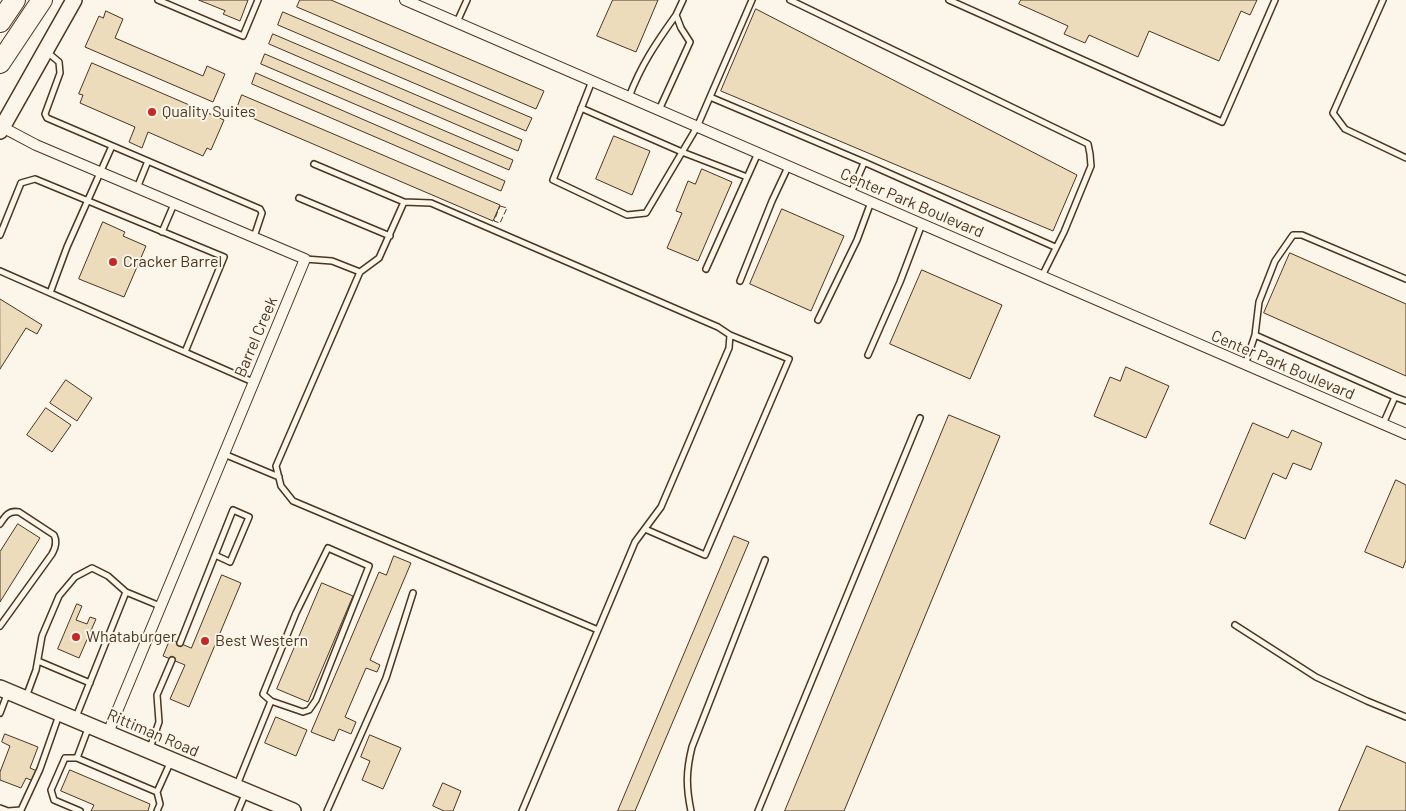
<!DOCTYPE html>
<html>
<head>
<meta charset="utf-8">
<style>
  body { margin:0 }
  canvas { display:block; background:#fbf6e9 }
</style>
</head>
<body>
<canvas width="1406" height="811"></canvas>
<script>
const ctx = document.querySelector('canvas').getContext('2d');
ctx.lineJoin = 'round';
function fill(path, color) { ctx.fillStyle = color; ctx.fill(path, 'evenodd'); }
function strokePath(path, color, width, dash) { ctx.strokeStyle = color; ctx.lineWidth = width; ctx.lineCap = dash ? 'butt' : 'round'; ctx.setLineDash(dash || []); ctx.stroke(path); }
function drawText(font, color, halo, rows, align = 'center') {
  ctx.font = font + ' Barlow,sans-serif'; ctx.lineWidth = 4; ctx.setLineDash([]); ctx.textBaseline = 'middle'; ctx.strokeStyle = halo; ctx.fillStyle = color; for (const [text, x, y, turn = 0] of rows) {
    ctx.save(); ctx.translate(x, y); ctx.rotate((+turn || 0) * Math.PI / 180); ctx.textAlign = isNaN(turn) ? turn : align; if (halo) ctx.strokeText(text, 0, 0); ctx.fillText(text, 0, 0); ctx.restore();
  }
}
const building = new Path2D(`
  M 199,0 L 248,0 L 240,21 L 223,14 L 225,11 Z
  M 300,0 L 331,0 L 544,91 L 536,109 L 297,7 Z
  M 613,0 L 658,0 L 636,52 L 597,36 Z
  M 1021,0 L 1257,0 L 1250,15 L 1241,11 L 1219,61 L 1149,31 L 1138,57 L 1089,35 L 1085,43 L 1064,34 L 1068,26 L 1019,4 Z
  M 756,9 L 1077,175 L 1053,231 L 721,91 Z
  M 106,11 L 123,19 L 115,38 L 203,76 L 207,66 L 225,74 L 213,102 L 85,47 L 99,16 L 103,18 Z
  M 283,12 L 532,118 L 526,131 L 278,25 Z
  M 273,34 L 522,140 L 518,151 L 269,44 Z
  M 265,54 L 513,160 L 509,170 L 261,64 Z
  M 92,63 L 224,120 L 211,150 L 207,148 L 203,156 L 148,132 L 142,148 L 129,142 L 135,127 L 80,103 L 83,95 L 79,94 Z
  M 256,73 L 505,181 L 501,191 L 252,84 Z
  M 242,95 L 500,205 L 493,221 L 236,111 Z
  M 614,136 L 650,151 L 632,195 L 596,179 Z
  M 702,169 L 732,182 L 698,261 L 667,248 L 682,213 L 676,211 L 688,181 L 695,184 Z
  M 782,209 L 844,236 L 811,311 L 750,284 Z
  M 103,222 L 125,232 L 123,236 L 146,246 L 124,297 L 79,279 Z
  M 1290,253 L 1406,304 L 1406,376 L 1264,313 Z
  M 922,270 L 1002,305 L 970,379 L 890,344 Z
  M 0,299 L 42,325 L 37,334 L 26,328 L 0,369 Z
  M 1126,367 L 1169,386 L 1146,438 L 1094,416 L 1110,377 L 1120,381 Z
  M 66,380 L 92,398 L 77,421 L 50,403 Z
  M 46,408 L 71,425 L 52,452 L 27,435 Z
  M 949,415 L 1000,436 L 844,811 L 785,811 Z
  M 1253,423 L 1288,438 L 1292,430 L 1322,443 L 1311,470 L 1293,463 L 1286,479 L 1273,473 L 1245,539 L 1210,524 Z
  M 1396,480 L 1406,485 L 1406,560 L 1403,568 L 1365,552 Z
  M 18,524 L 40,538 L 0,602 L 0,552 Z
  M 734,536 L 749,542 L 635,811 L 618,811 Z
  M 394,556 L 411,563 L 370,660 L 380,665 L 377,672 L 366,668 L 345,717 L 356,722 L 351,734 L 339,729 L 334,741 L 311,732 L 379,572 L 386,575 Z
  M 222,575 L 241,583 L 189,707 L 170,699 L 185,665 L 163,656 L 170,639 L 191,648 Z
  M 322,583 L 353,596 L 308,702 L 277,689 Z
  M 77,604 L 82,606 L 76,620 L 87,624 L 90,617 L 96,619 L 79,658 L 58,649 Z
  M 276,717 L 307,730 L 296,756 L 265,743 Z
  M 5,734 L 38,747 L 30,768 L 37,771 L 33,781 L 26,778 L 21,788 L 0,780 L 0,772 L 10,746 L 2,742 Z
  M 370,735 L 401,748 L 383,789 L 362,780 L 370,761 L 361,757 Z
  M 1367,746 L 1406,763 L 1406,811 L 1339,811 Z
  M 70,770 L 150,804 L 148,811 L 91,811 L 94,805 L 61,791 Z
  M 443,783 L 461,791 L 453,811 L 444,811 L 433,806 Z`);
fill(building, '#ecdcbc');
strokePath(building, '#4a3520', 1);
const lane = new Path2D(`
  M 158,0 L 243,36 L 258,0
  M 790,0 L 1088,144 L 1090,154 L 1091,166 L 1064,232 L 1042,276
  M 949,0 L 1222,122 L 1275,0
  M 1383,0 L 1333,113 L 1345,129 L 1406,158
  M 457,22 L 467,0
  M 46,51 L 59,62 L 60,73 L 45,114 L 47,118 L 260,209 L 262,213 L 254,237
  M 592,81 L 553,180 L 627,215 L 646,213 L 697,127 L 752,0
  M 629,97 C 641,65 656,43 676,15
  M 710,97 L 866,163 L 1055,247
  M 581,108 L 682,152 L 747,177
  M 659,110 L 690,42 L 681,28 L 676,15 L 683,0
  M 314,164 L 404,202
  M 137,188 L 148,161
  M 851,193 L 864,163
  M 299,198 L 390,236
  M 162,232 L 174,204
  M 0,235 L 21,183 L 35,179 L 224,257 L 185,352
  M 305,259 L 332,261 L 360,272
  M 706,269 L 758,153
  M 0,271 L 253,382
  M 740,281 L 772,201 L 788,167
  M 50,293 L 67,247 L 112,146
  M 818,320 L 857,240 L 871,202
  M 1255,335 L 1395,397
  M 868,355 L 900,282 L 922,224
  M 1245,365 L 1255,335 L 1259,302 L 1275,261 L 1293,235 L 1302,235 L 1406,279
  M 1383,424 L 1395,397 L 1406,401
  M 224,454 L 279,477
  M 0,524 C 5,516 9,510 19,512 L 54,535 C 57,541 56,547 52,554 L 0,626
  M 645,529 L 705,555 L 789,359 L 730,335
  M 1235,625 L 1316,677 L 1367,701 L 1406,717
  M 180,643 L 233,510 L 249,517 L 230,562 L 215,555
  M 38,661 L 90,683
  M 26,697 L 36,670 L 42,636 L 59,596 L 75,577 L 92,568 L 108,576 L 126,592 L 160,606
  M 0,713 L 8,692
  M 76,717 L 126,592
  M 89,726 L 77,758 L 157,792 L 171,761
  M 150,748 L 159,722 L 157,695 L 172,660
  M 77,758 L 65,758 L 51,790 L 54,800 L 80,811
  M 237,785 L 271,701 L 303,712 L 309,710 L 316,700 L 369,566 L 328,548 L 296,613 L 263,694 L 271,701
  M 0,808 L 8,811
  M 8,811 L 21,810 L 40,769 L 59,715
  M 157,811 L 160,804 L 157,792
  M 238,811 L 246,792
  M 327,811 L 386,678 L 413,593
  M 522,811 L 635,542 L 661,507 L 729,348 L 730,335 L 718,327 L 431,203 L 404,202 L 379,258 L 360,272 L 276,466 L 281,486 L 293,501 L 598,630
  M 691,811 C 686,787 686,771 692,747 L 765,560
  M 758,811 L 920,418`);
const street = new Path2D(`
  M 405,0 L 1406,434
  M 2,127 L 36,145 L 305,259 L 108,733`);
const secondary = new Path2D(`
  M 0,131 L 74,0
  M 0,688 L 293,811`);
const highway = new Path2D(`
  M 0,22 L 15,0
  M 0,63 L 42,0`);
strokePath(lane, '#4a3520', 8);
strokePath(street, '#4a3520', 12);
strokePath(secondary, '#4a3520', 18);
strokePath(highway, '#4a3520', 22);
strokePath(lane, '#fbf6e9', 5);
strokePath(street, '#fbf6e9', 10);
strokePath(secondary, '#fbf6e9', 15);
strokePath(highway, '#fbf6e9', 20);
strokePath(new Path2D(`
  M 500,206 L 507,208 L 500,223 L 494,221 Z`), '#4a3520', 1, [6, 2.5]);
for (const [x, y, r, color] of [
  [152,112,5,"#c62828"],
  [113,262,5,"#c62828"],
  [76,637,5,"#c62828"],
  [205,641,5,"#c62828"]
]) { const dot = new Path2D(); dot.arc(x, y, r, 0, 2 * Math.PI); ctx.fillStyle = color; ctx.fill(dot); strokePath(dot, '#fbf6e9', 2); }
drawText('16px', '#4a3520', '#fbf6e9', [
  ["Quality Suites",162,112],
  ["Cracker Barrel",123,262],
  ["Whataburger",86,637],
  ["Best Western",215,641]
], 'left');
drawText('16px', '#4a3520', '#fbf6e9', [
  ["Center Park Boulevard",912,203,23],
  ["Barrel Creek",256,337,-67],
  ["Center Park Boulevard",1283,365,23],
  ["Rittiman Road",153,733,23]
]);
</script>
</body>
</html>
